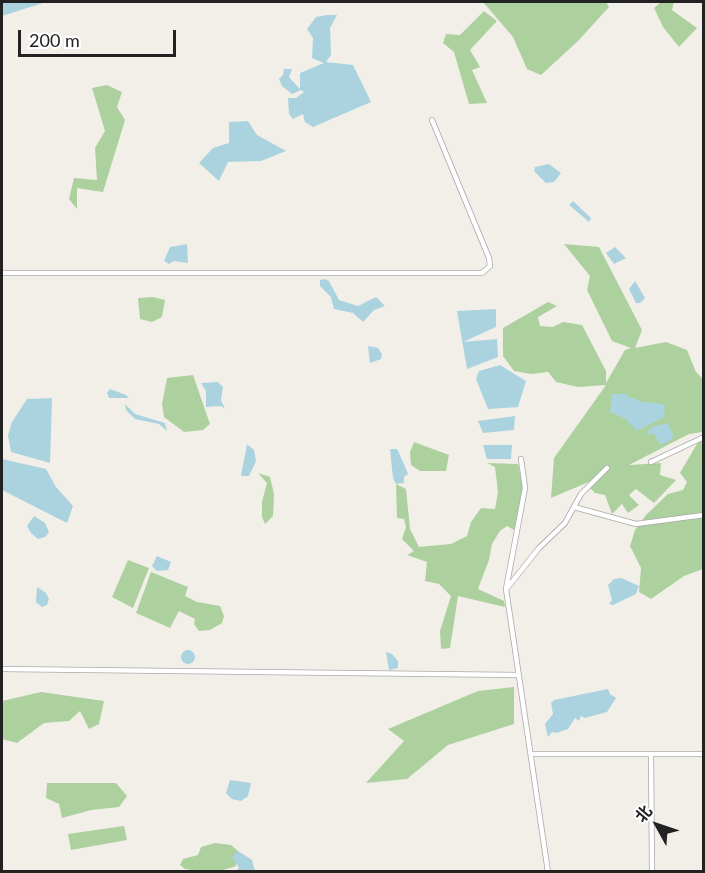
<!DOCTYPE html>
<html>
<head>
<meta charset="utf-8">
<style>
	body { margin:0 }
	#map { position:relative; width:705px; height:873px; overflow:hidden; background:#f2efe9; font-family:Lato,"Noto Sans SC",sans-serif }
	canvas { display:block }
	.frame { position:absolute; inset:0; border:3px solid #222; pointer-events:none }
	.north { position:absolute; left:627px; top:795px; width:60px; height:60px; -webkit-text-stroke:4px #fff; paint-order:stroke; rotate:310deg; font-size:16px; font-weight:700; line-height:24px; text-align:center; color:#222 }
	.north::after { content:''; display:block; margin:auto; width:21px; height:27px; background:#222; clip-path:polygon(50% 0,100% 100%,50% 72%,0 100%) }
	.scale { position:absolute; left:18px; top:30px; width:158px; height:27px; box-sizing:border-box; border:3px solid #222; border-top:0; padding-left:8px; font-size:18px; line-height:21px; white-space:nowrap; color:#222; -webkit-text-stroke:4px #fff; paint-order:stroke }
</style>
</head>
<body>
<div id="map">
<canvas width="705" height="873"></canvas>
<div class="frame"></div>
<div class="north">北</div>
<div class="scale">200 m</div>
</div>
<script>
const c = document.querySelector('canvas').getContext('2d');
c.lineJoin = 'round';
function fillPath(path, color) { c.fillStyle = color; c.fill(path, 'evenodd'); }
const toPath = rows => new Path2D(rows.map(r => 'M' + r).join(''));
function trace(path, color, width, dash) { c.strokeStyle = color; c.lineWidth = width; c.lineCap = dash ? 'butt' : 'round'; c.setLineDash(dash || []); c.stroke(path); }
fillPath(toPath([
	[483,2,606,2,609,7,578,41,541,75,527,69,513,37],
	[661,2,674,2,672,10,697,28,679,47,663,27,654,8],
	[484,11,497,21,470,50,480,67,472,70,487,103,469,104,454,52,443,43,446,34,460,35],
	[107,85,122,92,117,107,125,120,103,192,77,188,77,209,69,199,74,178,97,180,95,148,105,131,92,88],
	[564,244,599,247,642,330,635,348,666,342,687,350,696,372,703,379,703,432,689,434,629,465,661,463,660,475,676,480,654,503,636,489,629,495,639,505,628,513,622,504,612,514,605,495,595,493,590,488,598,478,551,498,554,458,606,385,578,387,556,382,548,372,531,374,514,371,503,356,503,328,548,302,557,306,538,317,540,326,553,327,563,322,582,325,606,371,606,383,625,350,631,348,612,341,587,290,590,276],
	[153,297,165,300,162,317,152,322,140,319,138,298],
	[193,375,210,424,203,430,184,432,164,417,162,404,167,378],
	[414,442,449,455,446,471,420,471,411,465,410,452],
	[698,442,703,442,703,569,684,576,651,599,639,592,641,568,630,546,635,530,646,515,668,494,683,490,687,482,680,473],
	[487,463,518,464,524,492,514,530,507,526,500,531,492,544,489,560,478,589,504,601,505,607,458,596,450,648,441,649,440,631,451,596,439,584,425,581,427,562,407,555,414,551,402,539,406,527,404,519,397,518,396,484,406,489,410,529,419,547,451,544,467,536,471,522,481,508,495,509,498,492,495,467],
	[258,473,270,477,274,494,273,516,265,524,262,517,262,502,267,483],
	[128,560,149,568,133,608,112,597],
	[151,572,188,587,185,596,197,602,220,606,224,616,222,623,210,630,199,631,194,624,195,619,179,611,170,628,136,613],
	[514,687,514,724,448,745,407,779,366,783,404,741,388,729,478,691],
	[41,692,104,701,99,724,89,729,80,711,69,721,44,723,17,743,2,739,2,701],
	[47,783,116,783,127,796,119,807,91,810,62,818,59,804,46,798],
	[124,826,127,840,71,850,68,834],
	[215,843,231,845,238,851,236,866,220,871,197,871,185,869,180,865,183,859,198,855,201,847]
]), '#add19e');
fillPath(toPath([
	[2,2,46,2,2,16],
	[327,15,337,15,330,28,331,55,326,62,353,65,371,102,313,127,305,122,303,114,293,119,289,114,288,98,296,98,304,92,301,90,292,94,282,86,279,79,283,75,284,69,292,69,289,77,300,89,300,73,324,63,312,58,313,38,307,29,316,17],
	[248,121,257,135,286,151,261,161,228,162,219,181,199,163,213,148,229,143,229,122],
	[549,164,561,173,554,182,546,183,534,171,535,167],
	[573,201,591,218,589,222,569,205],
	[187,244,188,263,174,261,169,264,164,261,170,247],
	[615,247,626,258,614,264,606,253],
	[325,279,329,281,339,300,358,306,376,297,385,306,374,310,363,322,353,313,334,309,331,297,320,286,320,280],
	[635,281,645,298,640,303,636,303,629,289],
	[496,309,496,327,463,342,497,339,498,357,467,369,457,311],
	[368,346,378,348,382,354,381,359,370,363],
	[500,365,526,381,518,407,488,409,476,379,479,371],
	[218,382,223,387,221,400,225,409,221,406,206,407,206,391,201,383],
	[110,389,126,395,129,398,109,398,107,393],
	[612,394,626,394,629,398,636,398,637,401,661,404,665,406,664,417,637,431,626,419,610,412],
	[52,398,50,463,11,452,8,435,12,422,27,399],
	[125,404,135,414,165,423,167,431,159,424,135,419,126,410],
	[515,416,514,430,483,433,478,421],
	[668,423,673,435,672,439,666,443,660,444,653,433,648,435,648,431,652,427],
	[247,444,254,450,256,461,249,476,241,476],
	[483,445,512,445,511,459,487,459],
	[390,449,397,449,404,464,408,474,404,477,404,483,396,484,393,478],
	[2,459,46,469,56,487,73,506,67,523,2,490],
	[34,516,45,523,49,532,45,537,38,539,31,533,27,526],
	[157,556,171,562,168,570,157,571,152,566],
	[621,578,639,586,636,594,613,605,609,604,612,600,608,585,614,579],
	[37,587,46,593,49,599,47,605,42,607,36,602],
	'181 657a7 7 0 1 1 14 0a7 7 0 1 1-14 0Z',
	[386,652,392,654,398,661,398,668,389,670],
	[608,689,610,694,616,698,607,712,585,718,581,716,579,721,575,718,568,729,556,733,552,732,548,737,545,724,553,714,551,703,554,700],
	[230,780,251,783,248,796,241,801,232,799,226,793],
	[238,851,252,860,255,871,236,871,239,868,232,857]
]), '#aad3df');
const street = toPath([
	[2,273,482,273,490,266,489,258,432,120],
	[521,459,525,488,506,589,548,872],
	[651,462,704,437],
	[574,507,636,524,704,515],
	[508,587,539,548,565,523,581,494,607,468],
	[2,669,518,675],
	[531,754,704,754],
	[651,754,652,872]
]);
trace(street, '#a9a9a9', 6);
trace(street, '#fff', 4.5);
</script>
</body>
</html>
